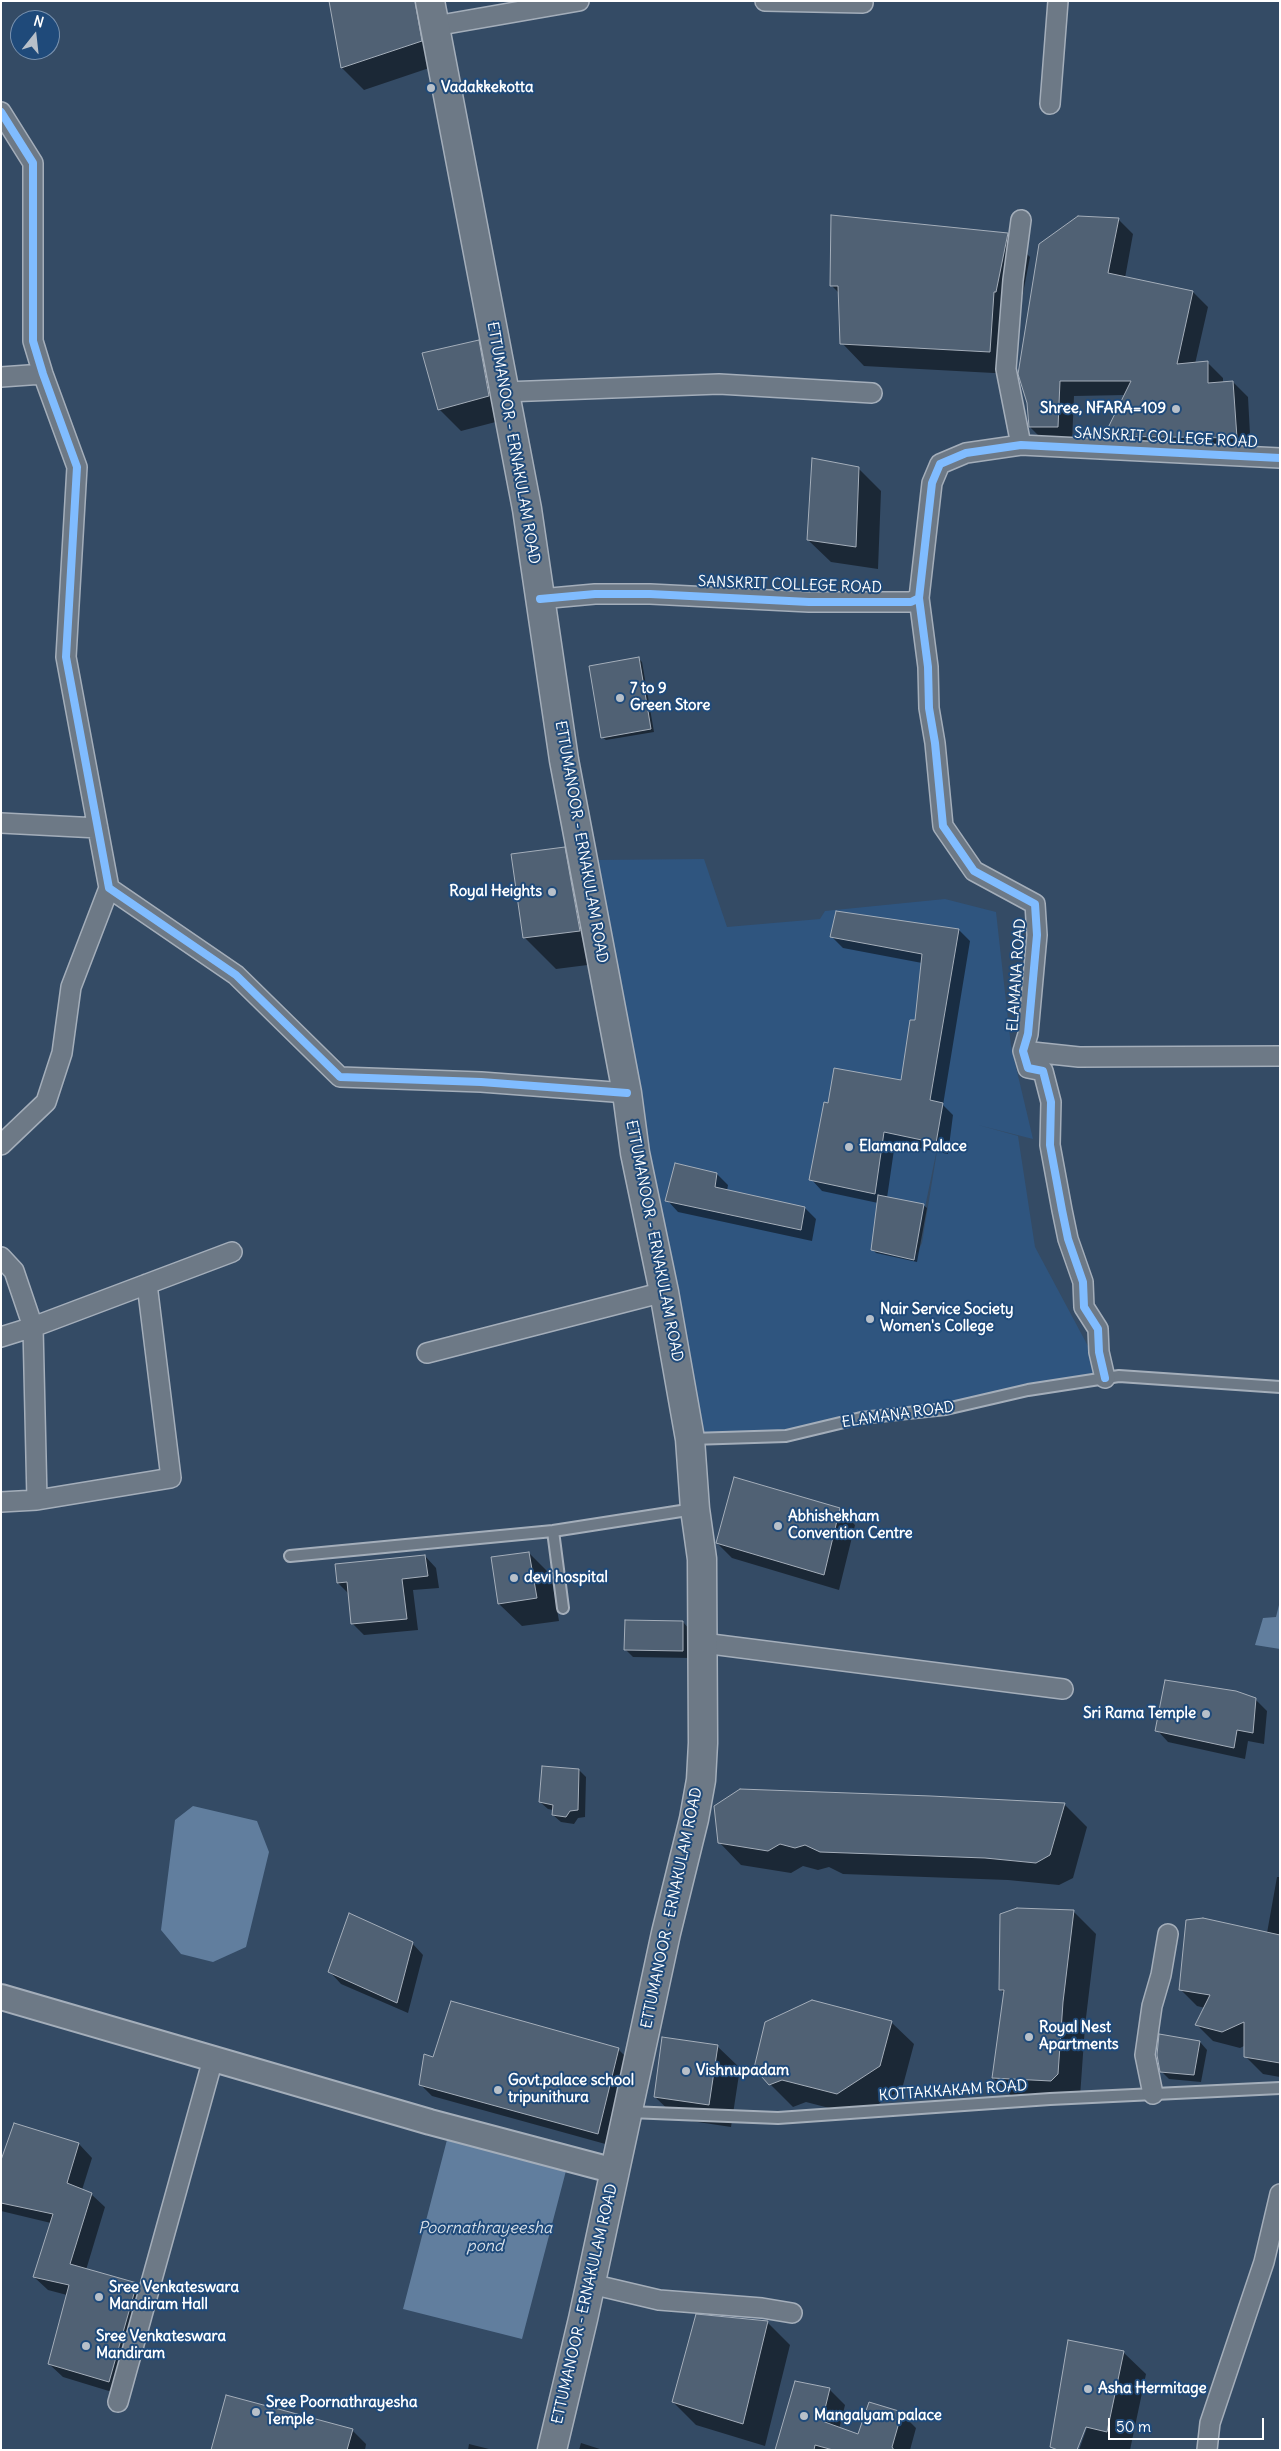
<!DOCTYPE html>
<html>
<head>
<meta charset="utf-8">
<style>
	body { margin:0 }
	#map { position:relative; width:1281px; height:2451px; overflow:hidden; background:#344b65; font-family:Delius,sans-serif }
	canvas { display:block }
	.frame { position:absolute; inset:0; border:2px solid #fff; pointer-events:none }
	.north { position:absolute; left:10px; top:10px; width:50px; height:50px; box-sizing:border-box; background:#1f4a7a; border:1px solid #7992af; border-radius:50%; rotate:16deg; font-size:14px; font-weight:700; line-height:20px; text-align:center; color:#fff }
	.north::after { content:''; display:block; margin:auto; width:18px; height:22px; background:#b8c0c9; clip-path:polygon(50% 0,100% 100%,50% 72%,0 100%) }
	.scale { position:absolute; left:1108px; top:2418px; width:156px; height:22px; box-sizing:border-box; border:2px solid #fff; border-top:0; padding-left:6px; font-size:15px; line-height:18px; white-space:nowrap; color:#fff; -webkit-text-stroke:4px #1f4a7a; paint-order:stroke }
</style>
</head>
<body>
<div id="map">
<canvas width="1281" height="2451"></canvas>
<div class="frame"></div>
<div class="north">N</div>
<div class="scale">50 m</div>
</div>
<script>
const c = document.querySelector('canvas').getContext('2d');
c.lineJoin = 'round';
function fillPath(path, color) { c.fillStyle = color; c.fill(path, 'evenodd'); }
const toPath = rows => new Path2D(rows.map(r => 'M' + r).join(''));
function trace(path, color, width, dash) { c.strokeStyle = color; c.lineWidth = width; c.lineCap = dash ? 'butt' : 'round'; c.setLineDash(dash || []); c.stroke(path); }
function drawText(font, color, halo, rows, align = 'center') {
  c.font = font + ' Delius,sans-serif'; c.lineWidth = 4; c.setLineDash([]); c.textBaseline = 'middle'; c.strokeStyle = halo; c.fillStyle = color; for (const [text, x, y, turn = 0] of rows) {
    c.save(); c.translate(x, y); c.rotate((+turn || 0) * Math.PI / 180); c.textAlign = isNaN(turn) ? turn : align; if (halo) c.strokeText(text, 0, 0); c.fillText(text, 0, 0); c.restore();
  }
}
fillPath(toPath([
	[704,859,727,927,820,919,825,911,945,899,996,912,1011,1046,1033,1139,978,1125,1018,1136,1035,1247,1105,1378,946,1409,861,1418,786,1436,690,1439,596,860],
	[939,1139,922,1243,915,1257,915,1256]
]), '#2f557f');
fillPath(toPath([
	[1280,1601,1280,1649,1255,1645,1263,1618,1276,1617],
	[193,1806,257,1821,269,1852,246,1947,213,1962,181,1954,161,1930,175,1820],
	[448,2136,567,2167,522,2339,403,2309]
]), '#617e9e');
fillPath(toPath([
	[331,1,434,1,444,63,364,90,342,68],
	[1118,219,1133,234,1125,278,1193,292,1208,307,1195,364,1208,363,1223,378,1223,383,1233,382,1248,397,1251,453,1120,451,1106,436,1126,395,1074,396,1072,442,1045,442,1030,427],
	[1007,234,1030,257,1019,314,1012,374,864,366,842,343,839,293,831,285],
	[478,342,501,364,511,418,461,431,439,409],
	[858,468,881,491,878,569,831,562,808,540],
	[639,659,642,662,654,732,606,740,602,737],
	[564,849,596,880,611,962,556,969,524,937],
	[959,930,970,941,943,1105,953,1115,948,1154,895,1143,887,1198,923,1205,927,1208,917,1262,876,1253,872,1249,878,1203,822,1191,811,1179,829,1104,902,1081,916,1022,922,963,843,948,831,936],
	[717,1174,728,1185,727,1191,805,1208,816,1219,812,1241,678,1212,667,1200],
	[735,1478,840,1510,855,1525,839,1590,732,1558,717,1543],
	[529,1553,551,1575,559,1621,522,1626,499,1604],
	[425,1556,436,1568,439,1588,413,1590,418,1630,364,1635,353,1624,349,1594,338,1583],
	[683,1622,690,1630,690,1658,633,1657,625,1649],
	[1255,1699,1267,1711,1264,1744,1248,1741,1245,1759,1168,1742,1157,1730],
	[579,1770,586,1777,585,1817,578,1818,574,1824,561,1822,553,1815,553,1810,548,1809,540,1802],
	[1064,1804,1087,1827,1073,1878,1059,1885,1008,1880,843,1874,829,1867,818,1870,803,1866,791,1873,741,1865,719,1842],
	[1277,1877,1280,1877,1280,2077,1263,2074,1246,2057,1246,2045,1240,2048,1213,2041,1196,2024,1205,2008,1197,2006,1180,1989,1267,1933],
	[1073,1911,1096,1934,1085,2026,1080,2097,1074,2103,1016,2100,993,2078,1005,1994,1001,1990],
	[412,1943,423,1955,408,2013,341,1984,330,1972],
	[891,2022,914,2044,902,2089,860,2116,806,2102,793,2107,770,2084],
	[1200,2042,1207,2050,1201,2082,1169,2079,1161,2071],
	[717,2046,740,2068,731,2127,678,2119,655,2097],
	[618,2049,630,2061,609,2145,432,2096,420,2084,434,2058],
	[79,2144,92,2158,82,2190,91,2194,105,2207,86,2270,136,2284,150,2298,122,2395,63,2377,49,2364,67,2295,48,2290,34,2277,51,2223,1,2211,1,2164],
	[768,2323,790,2345,765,2446,696,2425,673,2402],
	[1123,2352,1146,2374,1130,2450,1079,2450,1089,2422,1087,2421,1076,2450,1055,2450,1051,2446],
	[829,2389,845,2405,839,2429,859,2436,901,2413,916,2428,910,2450,776,2450],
	[352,2430,366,2444,365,2450,213,2450],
	[581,2443,603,2450,579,2450],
	[469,2444,493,2450,468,2450]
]), '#0007');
const building = toPath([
	[329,1,415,1,422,41,341,68,329,1],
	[831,215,1008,233,996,292,994,292,990,352,840,344,838,286,830,286,831,215],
	[1078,216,1119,218,1108,273,1193,291,1177,364,1208,361,1208,383,1233,381,1237,438,1104,436,1131,381,1060,381,1058,427,1029,427,1027,403,1018,374,1039,244,1078,216],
	[479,340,489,396,438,410,422,353,479,340],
	[812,458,859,467,856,547,807,540,812,458],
	[639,657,651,729,601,738,589,666,639,657],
	[565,847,580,931,523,938,511,854,565,847],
	[836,911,959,929,930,1100,943,1103,936,1143,884,1132,875,1194,809,1180,824,1102,828,1103,834,1068,901,1080,910,1020,915,1020,922,954,830,937,836,911],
	[675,1163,717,1173,715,1187,805,1207,801,1230,665,1201,675,1163],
	[878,1195,924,1204,914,1260,871,1250,878,1195],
	[734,1477,840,1508,824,1575,716,1543,734,1477],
	[529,1552,537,1598,498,1604,491,1557,529,1552],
	[425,1555,428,1576,402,1579,407,1619,351,1624,347,1582,337,1583,335,1564,425,1555],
	[625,1620,683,1621,683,1651,624,1650,625,1620],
	[1165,1680,1236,1691,1256,1698,1253,1733,1237,1730,1234,1748,1155,1731,1165,1680],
	[542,1766,579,1769,578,1810,570,1811,566,1817,552,1815,553,1805,539,1802,542,1766],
	[740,1789,931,1796,1065,1803,1050,1855,1036,1863,985,1858,820,1852,805,1845,795,1848,780,1844,768,1851,718,1843,714,1806,740,1789],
	[1017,1908,1074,1910,1063,2002,1058,2074,1051,2081,992,2078,1004,1990,999,1990,1000,1914,1017,1908],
	[349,1913,413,1942,397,2003,328,1972,349,1913],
	[1203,1918,1280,1935,1280,2063,1244,2057,1244,2022,1222,2032,1195,2025,1210,1995,1179,1990,1186,1920,1203,1918],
	[812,2000,892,2021,880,2066,837,2094,782,2080,769,2085,754,2068,765,2022,812,2000],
	[451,2001,619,2048,598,2134,419,2085,424,2054,433,2057,451,2001],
	[1159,2034,1200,2041,1194,2075,1160,2072,1157,2055,1159,2034],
	[662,2037,718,2045,709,2105,654,2097,662,2037],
	[14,2123,79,2143,67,2183,92,2193,70,2264,137,2283,109,2382,48,2364,69,2285,33,2277,53,2214,1,2203,1,2160,14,2123],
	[696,2314,768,2321,743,2424,672,2402,696,2314],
	[1068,2340,1124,2351,1107,2432,1086,2427,1077,2450,1058,2450,1050,2447,1068,2340],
	[795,2381,830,2388,822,2421,858,2434,869,2402,902,2412,892,2447,894,2450,833,2450,815,2445,814,2450,775,2450,795,2381],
	[226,2395,353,2429,347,2450,211,2450,226,2395]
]);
fillPath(building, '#506174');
trace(building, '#a4aeba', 1);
const service = toPath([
	[691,1439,786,1436,861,1418,946,1409,1028,1390,1119,1376,1280,1387],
	[553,1531,563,1608],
	[290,1556,553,1531,694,1509],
	[629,2112,778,2118,1050,2099,1280,2088]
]);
const minor = toPath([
	[765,1,863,3],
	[435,26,579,1],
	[1050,104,1058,1],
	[1,112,33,163,33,341,43,374,77,467,66,657,109,888,236,975,340,1077,481,1082,627,1093],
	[1021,220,1013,280,1006,369,1021,445],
	[1,377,43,374],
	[504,392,719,384,872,393],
	[919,598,928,667,929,708,935,743,943,826,974,871,1035,904,1037,935,1028,1034,1023,1051,1028,1068,1043,1071,1051,1102,1050,1145,1062,1210,1068,1239,1083,1282,1084,1307,1098,1329,1099,1352,1105,1378],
	[540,599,595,594,650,594,809,602,911,602,919,598,932,483,940,464,966,453,1021,445,1280,458],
	[1,823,98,828],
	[1023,1051,1079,1057,1280,1056],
	[1,1145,46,1102,62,1053,71,987,109,888],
	[1,1257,14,1271,33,1327,232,1252],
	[1,1337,33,1327,37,1500,1,1502],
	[427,1353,664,1292],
	[37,1500,171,1478,147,1284],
	[703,1643,1063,1689],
	[1153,2094,1145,2055,1152,2006,1161,1975,1168,1934],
	[591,2284,659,2300,762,2308,792,2313],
	[118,2402,213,2059],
	[1207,2450,1210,2423,1264,2262,1280,2194]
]);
const tertiary = toPath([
	[1,1997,430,2122,615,2171]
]);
const primary = toPath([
	[430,1,527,509,564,760,627,1093,635,1153,664,1292,690,1439,695,1509,702,1559,703,1743,701,1780,694,1819,666,1933,583,2319,552,2450]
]);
trace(service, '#a4aeba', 14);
trace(minor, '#a4aeba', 22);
trace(tertiary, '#a4aeba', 28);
trace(primary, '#a4aeba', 31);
trace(service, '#6d7986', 10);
trace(minor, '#6d7986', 19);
trace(tertiary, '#6d7986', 24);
trace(primary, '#6d7986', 28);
trace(toPath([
	[1,112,33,163,33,341,43,374,77,467,66,657,109,888,236,975,340,1077,481,1082,627,1093],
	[919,598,928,667,929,708,935,743,943,826,974,871,1035,904,1037,935,1028,1034,1023,1051,1028,1068,1043,1071,1051,1102,1050,1145,1062,1210,1068,1239,1083,1282,1084,1307,1098,1329,1099,1352,1105,1378],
	[540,599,595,594,650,594,809,602,911,602,919,598,932,483,940,464,966,453,1021,445,1280,458]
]), '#80bcff', 8);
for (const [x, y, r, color] of [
	[431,88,5,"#b8c0c9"],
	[1176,409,5,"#b8c0c9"],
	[620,698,5,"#b8c0c9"],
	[552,892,5,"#b8c0c9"],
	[849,1147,5,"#b8c0c9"],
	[870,1319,5,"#b8c0c9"],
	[778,1526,5,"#b8c0c9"],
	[514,1578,5,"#b8c0c9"],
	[1206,1714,5,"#b8c0c9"],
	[1029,2037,5,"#b8c0c9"],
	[686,2071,5,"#b8c0c9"],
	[498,2090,5,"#b8c0c9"],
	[99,2297,5,"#b8c0c9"],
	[86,2346,5,"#b8c0c9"],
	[1088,2389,5,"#b8c0c9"],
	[256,2412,5,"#b8c0c9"],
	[804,2416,5,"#b8c0c9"]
]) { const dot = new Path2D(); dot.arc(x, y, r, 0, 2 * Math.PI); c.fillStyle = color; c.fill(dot); trace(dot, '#1f4a7a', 2); }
drawText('bold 15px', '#fff', '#1f4a7a', [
	["Vadakkekotta",441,88],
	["Shree, NFARA=109",1166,409,"right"],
	["7 to 9",630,689],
	["Green Store",630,706],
	["Royal Heights",542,892,"right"],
	["Elamana Palace",859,1147],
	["Nair Service Society",880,1310],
	["Women's College",880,1327],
	["Abhishekham",788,1517],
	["Convention Centre",788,1534],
	["devi hospital",524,1578],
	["Sri Rama Temple",1196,1714,"right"],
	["Royal Nest",1039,2028],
	["Apartments",1039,2045],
	["Vishnupadam",696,2071],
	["Govt.palace school",508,2081],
	["tripunithura",508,2098],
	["Sree Venkateswara",109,2288],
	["Mandiram Hall",109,2305],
	["Sree Venkateswara",96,2337],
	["Mandiram",96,2354],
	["Asha Hermitage",1098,2389],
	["Sree Poornathrayesha",266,2403],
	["Temple",266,2420],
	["Mangalyam palace",814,2416]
], 'left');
drawText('15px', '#fff', '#1f4a7a', [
	["SANSKRIT COLLEGE ROAD",1166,438,3],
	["ETTUMANOOR - ERNAKULAM ROAD",513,443,80],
	["SANSKRIT COLLEGE ROAD",790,585,2],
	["ETTUMANOOR - ERNAKULAM ROAD",581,842,80],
	["ELAMANA ROAD",1017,975,-86],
	["ETTUMANOOR - ERNAKULAM ROAD",654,1241,79],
	["ELAMANA ROAD",898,1415,-8],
	["ETTUMANOOR - ERNAKULAM ROAD",672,1908,-78],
	["KOTTAKKAKAM ROAD",953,2091,-4],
	["ETTUMANOOR - ERNAKULAM ROAD",585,2304,-77]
]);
drawText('italic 16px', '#d8e0e8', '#1f4a7a', [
	["Poornathrayeesha",485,2228],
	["pond",485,2246]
]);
</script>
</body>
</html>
